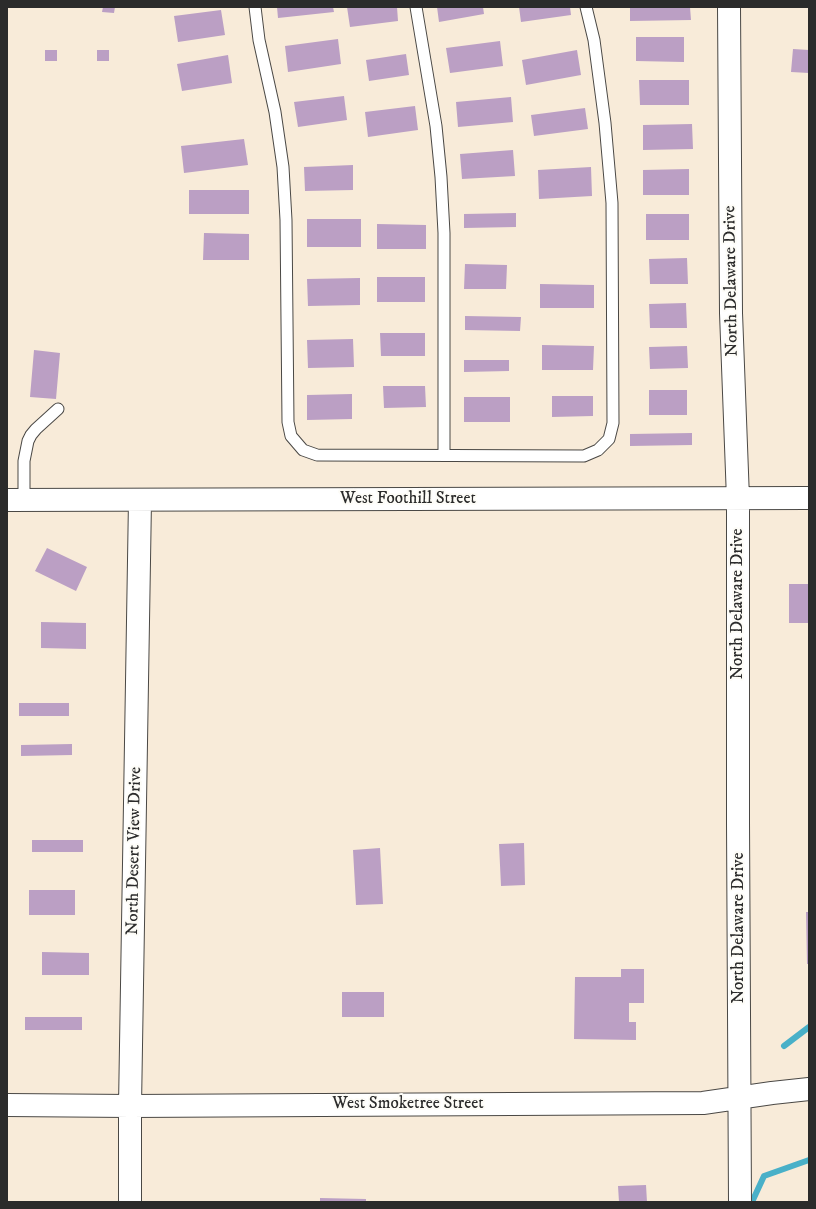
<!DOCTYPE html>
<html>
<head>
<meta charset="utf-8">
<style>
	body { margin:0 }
	#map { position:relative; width:816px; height:1209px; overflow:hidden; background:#f8ebd9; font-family:"IM FELL DW Pica",serif }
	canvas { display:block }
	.frame { position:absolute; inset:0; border:8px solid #2b2b2b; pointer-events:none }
</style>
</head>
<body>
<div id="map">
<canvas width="816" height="1209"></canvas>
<div class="frame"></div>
</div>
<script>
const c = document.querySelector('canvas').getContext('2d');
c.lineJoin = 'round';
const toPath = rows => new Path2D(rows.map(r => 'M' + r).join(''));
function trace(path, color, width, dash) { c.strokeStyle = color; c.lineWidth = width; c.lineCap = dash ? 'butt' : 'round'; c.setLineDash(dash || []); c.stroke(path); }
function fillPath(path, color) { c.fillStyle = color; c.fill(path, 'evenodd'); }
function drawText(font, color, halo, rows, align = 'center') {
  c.font = font + ' "IM FELL DW Pica",serif'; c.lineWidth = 4; c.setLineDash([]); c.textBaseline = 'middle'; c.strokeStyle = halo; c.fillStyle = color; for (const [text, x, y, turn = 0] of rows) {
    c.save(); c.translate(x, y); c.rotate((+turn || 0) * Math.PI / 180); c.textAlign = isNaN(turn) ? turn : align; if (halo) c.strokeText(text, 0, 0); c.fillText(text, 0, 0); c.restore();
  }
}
trace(toPath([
	[784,1046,809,1027],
	[752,1202,764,1176,809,1160]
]), '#49b0c8', 6);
fillPath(toPath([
	[103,7,115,7,114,13,102,12],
	[277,7,333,7,334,12,278,18],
	[347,7,397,7,398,21,350,27],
	[437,7,483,7,484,14,439,22],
	[519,7,570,7,571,15,521,22],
	[630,7,690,7,691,20,630,21],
	[221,10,225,35,178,42,174,16],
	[636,37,684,37,684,62,636,61],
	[338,39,341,64,288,72,285,46],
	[500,41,503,66,450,73,446,48],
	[793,49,809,50,809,73,791,72],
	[45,50,57,50,57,61,45,61],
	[97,50,109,50,109,61,97,61],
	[577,50,581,75,526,85,522,60],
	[406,54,409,75,369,81,366,60],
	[228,55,232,83,182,91,177,64],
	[639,80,689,80,689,105,640,105],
	[344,96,347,120,298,127,294,102],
	[511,97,513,122,458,127,456,102],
	[415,106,418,130,368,137,365,112],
	[585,108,588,129,534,136,531,115],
	[692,124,693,149,643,150,643,125],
	[244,139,248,165,184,173,181,146],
	[513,150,515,176,462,179,460,154],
	[353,165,353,190,305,191,304,167],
	[591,167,592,196,539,199,538,170],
	[689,169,689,195,643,195,643,170],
	[189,190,249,190,249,214,189,214],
	[516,213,516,227,464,228,464,214],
	[646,214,689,214,689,240,646,240],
	[307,219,361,219,361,247,307,247],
	[377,224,426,225,426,249,377,249],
	[204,233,249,234,249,260,203,260],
	[687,258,688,284,650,284,649,259],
	[465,264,507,265,506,289,464,289],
	[377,277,425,277,425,302,377,302],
	[360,278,360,305,308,306,307,279],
	[540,284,594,285,594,308,540,308],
	[686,303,687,328,650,328,649,304],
	[465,316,521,317,520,331,465,330],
	[380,333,425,333,425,356,381,356],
	[353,339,354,367,308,368,307,340],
	[542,345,594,346,593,370,542,370],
	[687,346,688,368,650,369,649,347],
	[34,350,60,353,56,399,30,397],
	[464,360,509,360,509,371,464,372],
	[383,386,425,386,426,407,384,408],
	[649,390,687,390,687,415,649,415],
	[352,394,352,419,307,420,307,395],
	[552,396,593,396,593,416,552,417],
	[464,397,510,397,510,422,464,422],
	[692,433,692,445,630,446,630,434],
	[47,548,87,567,76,591,35,571],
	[789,584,809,584,809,623,789,623],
	[41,622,86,623,86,649,41,648],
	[19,703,69,703,69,716,19,716],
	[72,744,72,755,21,756,21,745],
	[32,840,83,840,83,852,32,852],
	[524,843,525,885,501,886,499,844],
	[380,848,383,904,356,905,353,850],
	[29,890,75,890,75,915,29,915],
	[806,912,809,912,809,964,807,964],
	[42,952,89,953,89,975,42,975],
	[621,969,644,969,644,1003,629,1003,629,1022,636,1022,636,1040,574,1039,575,977,621,977],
	[342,992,384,992,384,1017,342,1017],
	[25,1017,82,1017,82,1030,25,1030],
	[646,1185,647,1202,619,1202,618,1186],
	[320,1198,366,1199,366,1202,320,1202]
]), '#bb9fc4');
const service = toPath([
	[255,7,259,40,275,112,283,167,286,220,288,422,291,436,303,450,317,455,584,456,598,450,609,439,613,423,612,203,605,123,594,40,586,7],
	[416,7,436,126,441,177,444,233,444,455],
	[24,500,24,461,28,441,31,435,36,429,58,409]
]);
const minor = toPath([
	[729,7,731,313,738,499,738,823,740,1202],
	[7,500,809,498],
	[7,1105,130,1106,703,1103,772,1093,809,1089],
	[130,1202,130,1106,140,500]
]);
trace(service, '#4a4845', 13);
trace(minor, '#4a4845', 24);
trace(service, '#fff', 11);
trace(minor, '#fff', 22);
drawText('17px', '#2b2b2b', '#fdfcf7', [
	["North Delaware Drive",732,281,-91],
	["West Foothill Street",408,499],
	["North Delaware Drive",738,604,-90],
	["North Desert View Drive",135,851,-89],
	["North Delaware Drive",739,928,-90],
	["West Smoketree Street",408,1104]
]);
</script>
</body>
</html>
